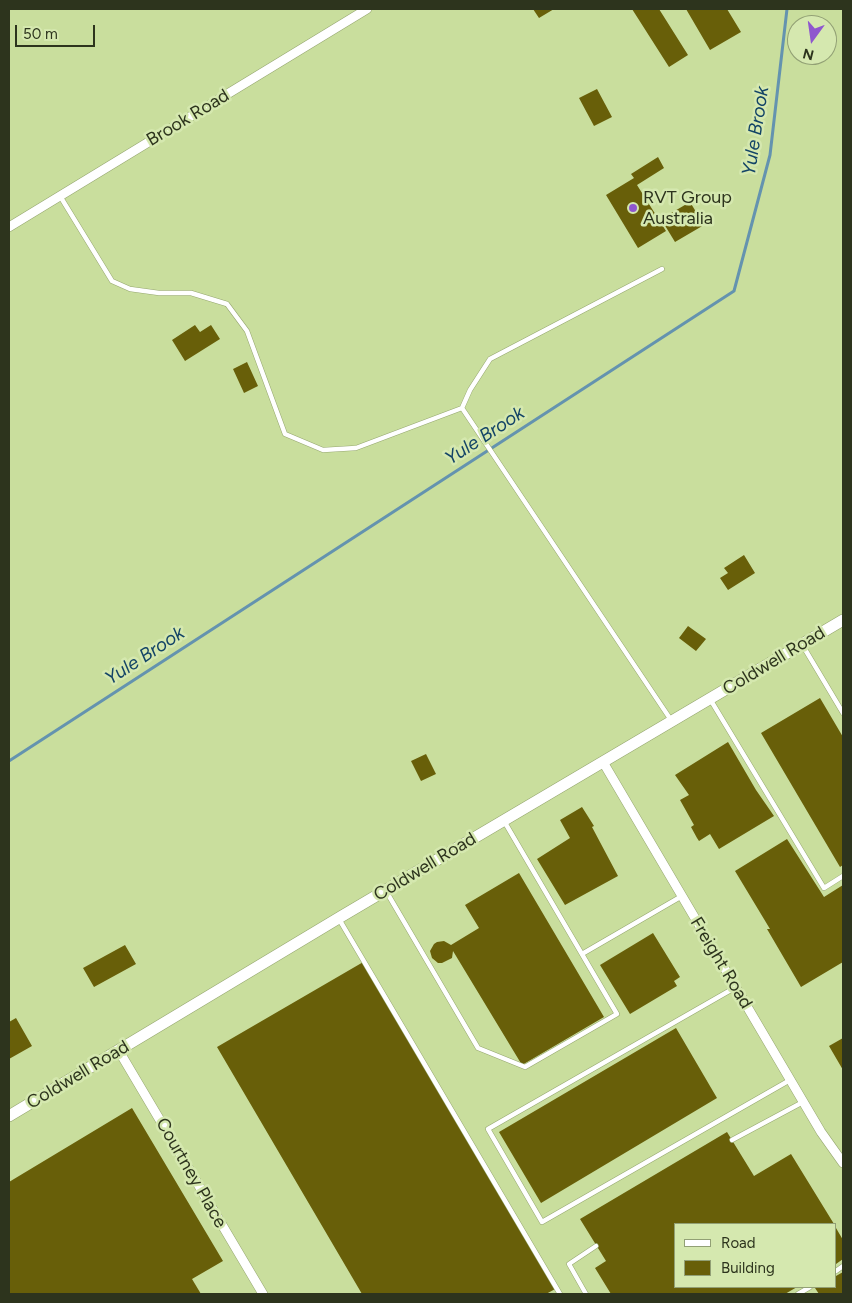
<!DOCTYPE html>
<html>
<head>
<meta charset="utf-8">
<style>
	body { margin:0 }
	#map { position:relative; width:852px; height:1303px; overflow:hidden; background:#d5e8af; font-family:Figtree,sans-serif }
	canvas { display:block }
	.frame { position:absolute; inset:0; border:10px solid #2d341d; pointer-events:none }
	.legend { position:absolute; left:674px; top:1223px; width:162px; height:65px; box-sizing:border-box; background:#d5e8af; border:1px solid #92a075; margin:0; padding:6px 9px; list-style:none; font-size:15px; color:#2d341d }
	.legend li { display:flex; align-items:center; gap:10px; height:25px }
	.legend b { width:25px; border:1px solid #92a075 }
	.north { position:absolute; left:787px; top:15px; width:50px; height:50px; box-sizing:border-box; background:#d5e8af; border:1px solid #92a075; border-radius:50%; rotate:194deg; font-size:14px; font-weight:700; line-height:20px; text-align:center; color:#2d341d }
	.north::after { content:''; display:block; margin:auto; width:18px; height:22px; background:#8f57ce; clip-path:polygon(50% 0,100% 100%,50% 72%,0 100%) }
	.scale { position:absolute; left:15px; top:25px; width:80px; height:22px; box-sizing:border-box; border:2px solid #2d341d; border-top:0; padding-left:6px; font-size:15px; line-height:18px; white-space:nowrap; color:#2d341d; -webkit-text-stroke:4px #d5e8af; paint-order:stroke }
</style>
</head>
<body>
<div id="map">
<canvas width="852" height="1303"></canvas>
<div class="frame"></div>
<ul class="legend">
<li><b style="height:6px;background:#fff"></b>Road</li>
<li><b style="height:14px;background:#685f09"></b>Building</li>
</ul>
<div class="north">N</div>
<div class="scale">50 m</div>
</div>
<script>
const c = document.querySelector('canvas').getContext('2d');
c.lineJoin = 'round';
function fillPath(path, color) { c.fillStyle = color; c.fill(path, 'evenodd'); }
const toPath = rows => new Path2D(rows.map(r => 'M' + r).join(''));
function trace(path, color, width, dash) { c.strokeStyle = color; c.lineWidth = width; c.lineCap = dash ? 'butt' : 'round'; c.setLineDash(dash || []); c.stroke(path); }
function drawText(font, color, halo, rows, align = 'center') {
  c.font = font + ' Figtree,sans-serif'; c.lineWidth = 5; c.setLineDash([]); c.textBaseline = 'middle'; c.strokeStyle = halo; c.fillStyle = color; for (const [text, x, y, turn = 0] of rows) {
    c.save(); c.translate(x, y); c.rotate((+turn || 0) * Math.PI / 180); c.textAlign = isNaN(turn) ? turn : align; if (halo) c.strokeText(text, 0, 0); c.fillText(text, 0, 0); c.restore();
  }
}
fillPath(toPath([
	[9,9,843,9,843,1294,9,1294],
	[797,25,827,25,827,55,797,55],
	[676,1224,836,1224,836,1287,676,1287]
]), '#c9de9d');
trace(toPath([
	[9,761,734,291,770,155,787,9]
]), '#6493af', 3);
fillPath(toPath([
	[533,9,554,9,539,18],
	[632,9,659,9,688,55,669,67],
	[686,9,727,9,741,32,710,50],
	[597,89,612,117,594,126,579,98],
	[658,157,664,168,637,185,666,231,638,248,606,195,634,178,631,174],
	[690,202,704,225,675,242,661,219],
	[195,325,200,332,211,325,220,339,185,361,172,340],
	[247,362,258,386,244,393,233,369],
	[744,555,755,573,728,590,720,578,728,573,724,568],
	[688,626,706,639,696,651,679,638],
	[820,698,843,737,843,865,840,867,761,733],
	[728,742,756,790,774,816,719,849,710,834,699,841,697,838,691,827,694,825,680,800,689,795,675,775],
	[426,754,436,774,421,781,411,761],
	[582,807,594,826,592,827,618,876,565,905,537,859,570,838,560,820],
	[787,839,824,897,843,885,843,962,801,987,767,929,770,929,735,871],
	[519,873,604,1017,522,1065,453,951,452,958,442,963,438,963,432,958,430,951,434,944,437,942,444,941,451,945,479,928,465,905],
	[653,933,680,977,674,981,677,986,630,1014,600,965],
	[125,945,136,964,94,987,83,968],
	[365,961,557,1288,546,1294,362,1294,217,1047],
	[16,1018,32,1046,9,1059,9,1022],
	[676,1028,717,1098,541,1203,499,1132],
	[843,1038,843,1070,829,1046],
	[132,1108,223,1261,192,1279,201,1294,9,1294,9,1182],
	[727,1132,754,1176,791,1154,834,1224,676,1224,676,1287,797,1287,785,1294,611,1294,595,1268,606,1261,580,1219],
	[836,1228,843,1240,843,1259,836,1264],
	[843,1272,843,1294,819,1294,815,1288,818,1287,836,1287,836,1276]
]), '#685f09');
const lane = toPath([
	[60,196,112,281,130,289,159,293,191,293,227,304,247,331,285,434,323,450,356,448,462,408,671,720],
	[462,408,470,390,490,359,662,269],
	[803,646,843,713],
	[710,699,824,888,843,876],
	[386,891,478,1048,525,1067,617,1014,504,821],
	[339,919,560,1294],
	[582,954,682,896],
	[736,987,488,1129,542,1222,790,1080],
	[732,1140,803,1102],
	[836,1271,843,1266],
	[586,1294,569,1264,596,1246],
	[798,1294,810,1287]
]);
const street = toPath([
	[9,227,367,9],
	[603,762,821,1132,843,1163],
	[119,1051,263,1294]
]);
const secondary = toPath([
	[9,1116,342,916,843,620]
]);
trace(lane, '#96a770', 5.5);
trace(street, '#96a770', 10);
trace(secondary, '#96a770', 12);
trace(lane, '#fff', 4.5);
trace(street, '#fff', 9);
trace(secondary, '#fff', 11);
for (const [x, y, r, color] of [
	[633,208,5,"#8f57ce"]
]) { const dot = new Path2D(); dot.arc(x, y, r, 0, 2 * Math.PI); c.fillStyle = color; c.fill(dot); trace(dot, '#d5e8af', 2); }
drawText('18px', '#2d341d', '#d5e8af', [
	["Brook Road",188,118,-31],
	["Coldwell Road",774,661,-31],
	["Coldwell Road",425,867,-31],
	["Freight Road",721,963,59],
	["Coldwell Road",78,1075,-31],
	["Courtney Place",191,1173,60]
]);
drawText('18px', '#2d341d', '#d5e8af', [
	["RVT Group",643,198],
	["Australia",643,219]
], 'left');
drawText('italic 19px', '#134466', '#d5e8af', [
	["Yule Brook",756,131,-81],
	["Yule Brook",485,436,-33],
	["Yule Brook",145,656,-33]
]);
</script>
</body>
</html>
